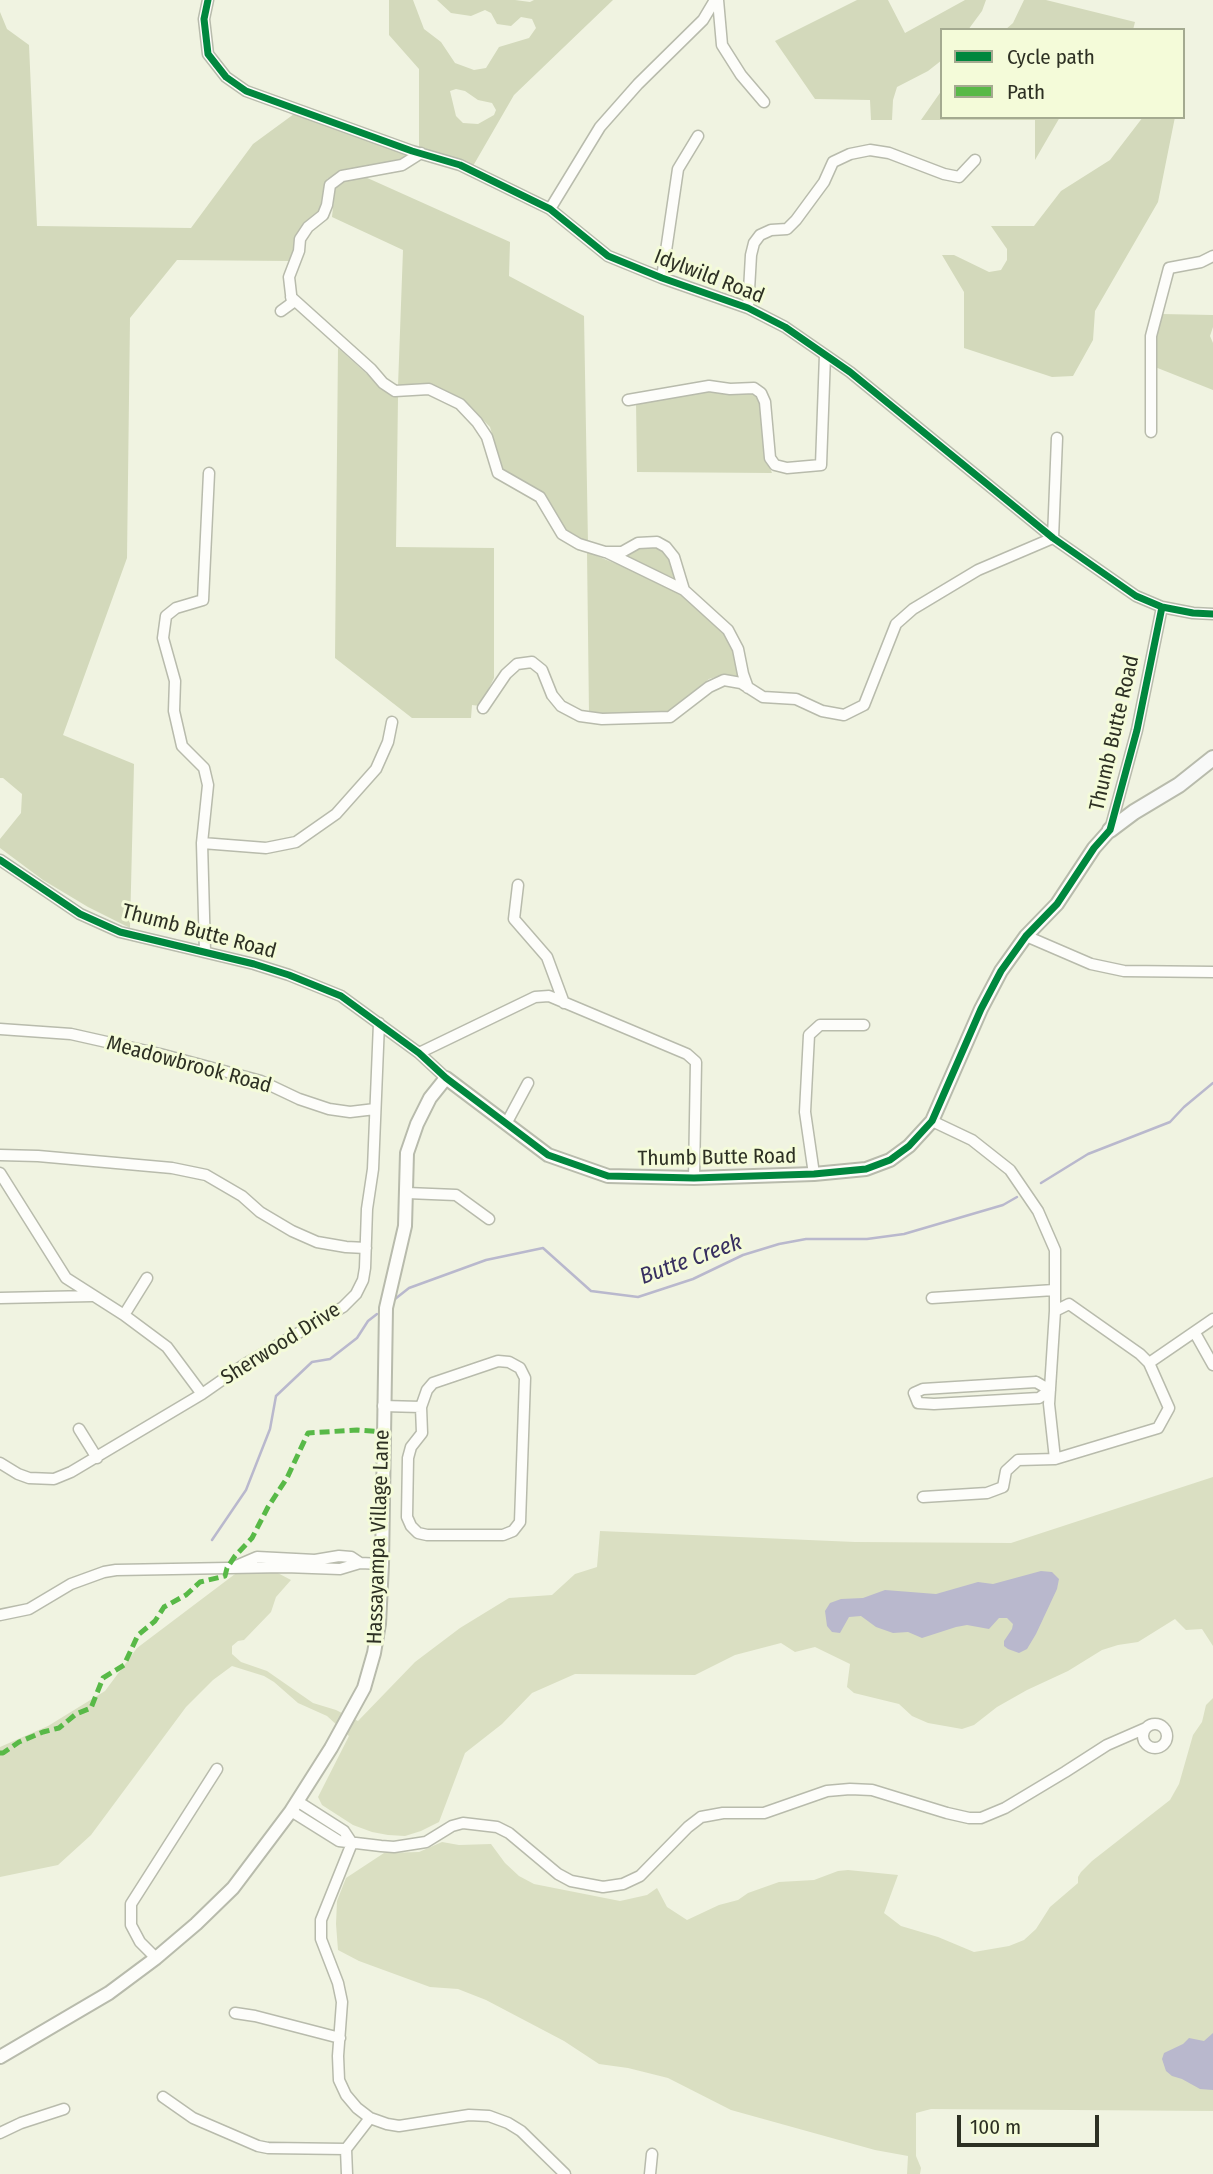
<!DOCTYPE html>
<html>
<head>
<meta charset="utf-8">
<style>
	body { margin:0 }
	#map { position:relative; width:1213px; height:2174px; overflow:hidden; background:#f0f3e1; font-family:"Fira Sans Condensed",sans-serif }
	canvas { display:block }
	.legend { position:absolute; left:940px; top:28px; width:245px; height:91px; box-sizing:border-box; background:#f4fbd9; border:2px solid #a4aa90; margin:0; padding:9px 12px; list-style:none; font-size:21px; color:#2d3023 }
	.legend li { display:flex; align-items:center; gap:14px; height:35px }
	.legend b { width:35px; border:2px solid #a4aa90 }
	.scale { position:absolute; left:957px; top:2115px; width:142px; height:32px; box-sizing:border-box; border:4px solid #2d3023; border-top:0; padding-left:9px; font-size:21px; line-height:24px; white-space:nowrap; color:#2d3023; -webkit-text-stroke:5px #f4fbd9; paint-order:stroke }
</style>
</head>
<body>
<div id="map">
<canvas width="1213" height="2174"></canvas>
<ul class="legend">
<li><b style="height:9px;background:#00873e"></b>Cycle path</li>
<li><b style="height:9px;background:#58b947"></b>Path</li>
</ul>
<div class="scale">100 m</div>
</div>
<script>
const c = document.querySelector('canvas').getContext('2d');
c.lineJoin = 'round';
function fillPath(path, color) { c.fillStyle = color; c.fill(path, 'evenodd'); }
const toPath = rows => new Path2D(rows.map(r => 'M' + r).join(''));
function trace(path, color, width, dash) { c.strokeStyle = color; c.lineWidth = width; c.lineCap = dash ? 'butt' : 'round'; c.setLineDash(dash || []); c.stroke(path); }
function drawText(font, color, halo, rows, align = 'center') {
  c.font = font + ' "Fira Sans Condensed",sans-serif'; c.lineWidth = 6; c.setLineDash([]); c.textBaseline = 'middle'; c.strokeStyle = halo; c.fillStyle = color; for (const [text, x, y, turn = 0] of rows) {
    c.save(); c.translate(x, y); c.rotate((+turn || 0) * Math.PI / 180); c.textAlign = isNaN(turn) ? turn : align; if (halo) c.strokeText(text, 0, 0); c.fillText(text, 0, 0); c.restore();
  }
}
fillPath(toPath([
	[1213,1477,1213,1646,1202,1629,1186,1630,1175,1619,1138,1642,1118,1645,1102,1650,1068,1671,1027,1690,997,1707,974,1725,962,1729,928,1723,912,1716,899,1704,854,1693,847,1687,850,1664,815,1647,795,1652,781,1643,735,1655,695,1675,575,1674,532,1693,502,1724,465,1753,439,1822,421,1831,405,1836,388,1835,372,1832,353,1825,322,1805,318,1797,349,1736,327,1716,298,1703,274,1682,264,1676,232,1666,213,1680,186,1707,91,1835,58,1865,0,1877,0,1747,48,1726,105,1691,137,1648,239,1571,272,1570,291,1580,276,1597,271,1612,244,1640,238,1641,232,1646,232,1654,241,1662,267,1671,313,1703,336,1710,358,1721,415,1662,460,1628,509,1598,552,1595,575,1574,597,1567,600,1531,855,1542,1011,1543],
	[1213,1698,1213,2111,931,2109,916,2113,916,2156,921,2168,920,2174,907,2174,908,2156,875,2150,731,2110,668,2078,628,2068,599,2064,564,2041,486,2000,458,1989,430,1987,359,1961,338,1950,336,1924,337,1901,346,1878,384,1853,419,1852,442,1842,459,1845,491,1844,505,1863,519,1876,534,1884,620,1901,647,1895,657,1888,667,1907,687,1920,719,1905,738,1900,748,1893,779,1882,814,1880,838,1871,848,1870,898,1875,884,1913,901,1926,938,1937,974,1952,1009,1946,1024,1940,1036,1929,1050,1907,1078,1883,1078,1877,1081,1872,1092,1861,1170,1800,1179,1784,1193,1735,1202,1722,1206,1705]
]), '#dadfc2');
fillPath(toPath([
	[389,0,413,0,424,29,441,42,455,63,474,70,486,68,499,47,529,38,536,28,532,19,521,17,511,26,497,24,491,13,485,10,471,16,451,13,437,0,515,0,530,2,534,0,613,0,514,95,473,166,419,149,419,69,389,35],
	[456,89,465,91,478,100,492,103,496,110,494,115,478,124,463,123,456,116,450,91],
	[857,0,888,0,905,33,965,0,986,0,982,11,968,30,942,30,942,60,928,71,897,87,893,100,892,120,871,120,870,100,815,99,775,41],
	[1024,0,1046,0,1135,22,1133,30,1005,30,1013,23],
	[0,12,7,29,29,45,37,226,191,228,253,144,294,114,410,154,403,160,342,171,327,179,320,207,317,215,302,227,296,236,294,251,290,261,177,260,130,318,127,558,63,735,134,764,130,928,88,907,43,880,0,848,0,839,21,813,22,794,3,778,0,778],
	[942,90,942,117,1060,117,1035,160,1035,120,921,120],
	[1143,117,1175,117,1158,202,1095,311,1093,340,1073,376,1052,377,964,348,964,292,942,255,954,255,989,272,1001,270,1007,260,1007,249,991,226,1034,226,1061,191,1110,160],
	[363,176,510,242,509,276,584,316,588,544,564,530,548,501,541,493,503,471,490,427,463,400,431,384,398,386,403,250,332,217,335,186,343,180],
	[1161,314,1213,315,1213,327,1210,336,1213,343,1213,390,1155,367,1156,334],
	[338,348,378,384,398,397,396,547,494,548,494,678,480,706,472,705,471,718,412,718,335,658],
	[706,389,751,391,757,394,760,402,767,461,772,473,637,472,636,402],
	[655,546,669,555,674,578,623,556,638,547],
	[587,552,676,588,723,631,733,647,739,678,719,676,709,679,669,713,589,714]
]), '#d3d9bb');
fillPath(toPath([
	[1041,1571,1052,1572,1059,1579,1057,1589,1036,1634,1027,1649,1019,1653,1008,1649,1004,1646,1004,1641,1012,1629,1013,1624,1007,1618,999,1618,989,1629,967,1625,956,1627,922,1638,908,1632,893,1633,876,1627,861,1616,849,1617,840,1633,832,1632,827,1626,825,1611,830,1603,841,1599,863,1598,885,1590,936,1594,978,1582,993,1584],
	[1213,2033,1213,2090,1200,2089,1182,2079,1172,2076,1166,2071,1162,2059,1164,2053,1183,2044,1189,2038,1204,2041]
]), '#b9b8cd');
trace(toPath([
	[1041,1183,1088,1154,1170,1122,1184,1107,1213,1083],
	[395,1299,409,1288,486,1260,543,1248,591,1291,638,1297,693,1279,743,1255,779,1244,806,1239,867,1239,904,1234,1003,1205,1017,1197],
	[212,1540,246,1490,270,1429,276,1396,312,1362,330,1359,357,1338,368,1321,377,1314]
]), '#b9b8cd', 2.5);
const minor = toPath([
	[208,0,204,19,208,54,226,77,246,91,412,151,460,165,550,209,608,256,662,278,748,308,785,327,850,372,1053,538,1136,596,1162,607,1193,613,1213,614],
	[718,0,722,45,741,75,764,102],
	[550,209,600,127,638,84,703,20,715,0],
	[662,278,678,169,698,136],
	[291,297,371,369,383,383,395,391,429,389,460,404,477,422,487,437,498,473,540,497,562,534,579,544,605,552,622,552,638,543,657,542,666,547,674,557,684,590,728,630,738,649,743,674,748,688],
	[748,308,751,255,754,243,760,235,771,230,787,229,796,220,824,182,833,162,850,154,870,150,889,153,944,174,959,177,975,160],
	[281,311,292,303,289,277,299,251,300,239,308,227,323,215,327,205,330,185,342,176,402,165,421,153],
	[628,400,709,386,730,389,754,388,761,393,765,402,770,458,775,465,787,468,821,465,825,355],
	[1151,432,1151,336,1169,268,1201,262,1213,256],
	[608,553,684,590],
	[483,708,506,674,517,664,532,662,542,670,552,695,561,706,580,716,602,719,670,717,709,687,724,680,741,683,763,697,796,699,822,711,844,715,864,705,896,624,913,609,978,570,1053,538,1057,438],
	[1110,830,1137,730,1162,607],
	[202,843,266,848,296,842,336,814,376,769,388,742,392,722],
	[0,860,80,914,120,932,254,964,289,975,341,996,419,1053,446,1078],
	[518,885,514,919,547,957,564,1003],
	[1026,936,1091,964,1124,971,1213,972],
	[205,952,202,843,208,785,204,768,182,746,174,711,175,681,163,638,166,616,176,608,203,600,209,473],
	[0,1029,71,1034,160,1054,261,1081,299,1099,329,1109,350,1112,375,1109],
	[419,1053,535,997,549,996,687,1054,696,1062,694,1178],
	[932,1121,972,1140,1010,1170,1038,1211,1055,1250,1055,1311,1069,1304,1140,1354,1149,1363,1169,1408,1158,1428,1055,1459,1049,1404,1055,1311],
	[506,1124,528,1083],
	[0,1155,38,1156,172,1168,206,1175,242,1196,260,1212,292,1231,317,1242,346,1247,366,1248],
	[0,1173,66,1278,124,1315,167,1347,202,1394],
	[814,1174,805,1112,809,1035,820,1025,864,1025],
	[407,1193,456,1195,489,1219],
	[0,1298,92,1296],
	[932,1298,1054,1290],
	[124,1315,147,1278],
	[1195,1333,1213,1365],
	[1149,1363,1213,1319],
	[1036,1382,1050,1390,1039,1398,934,1404,918,1403,914,1393,923,1389,1036,1382],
	[383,1406,421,1407,422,1433,411,1447,408,1458,407,1517,411,1526,418,1533,427,1535,503,1535,513,1531,520,1522,525,1378,520,1368,509,1362,498,1361,433,1383,427,1390,421,1407],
	[79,1429,97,1458],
	[0,1463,18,1474,29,1478,54,1479,71,1472,202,1394,245,1364,343,1307,356,1294,363,1280,365,1268,367,1209,373,1169,379,1023],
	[923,1497,987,1493,1003,1487,1006,1471,1018,1460,1055,1459],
	[236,1566,257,1557,315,1560,339,1556,351,1557,360,1563],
	[0,1615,29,1609,71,1584,104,1572,116,1570,285,1567,340,1569,360,1563,382,1564],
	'1143 1736a12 12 0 1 1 24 0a12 12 0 1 1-24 0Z',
	[297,1801,344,1831,352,1843],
	[291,1811,339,1841,381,1846,394,1847,426,1842,452,1826,463,1823,497,1827,509,1833,558,1874,571,1881,603,1887,623,1884,640,1876,688,1827,701,1817,723,1813,764,1813,827,1791,850,1789,872,1790,947,1813,969,1818,981,1818,1005,1808,1065,1772,1107,1745,1146,1728],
	[352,1843,321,1920,321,1939,338,1983,342,2002,338,2056,339,2080,346,2095,357,2108,370,2118,387,2124,399,2126,469,2115,489,2116,508,2123,521,2131,565,2174],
	[156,1958,140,1942,131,1925,131,1904,217,1769],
	[235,2013,255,2016,340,2038],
	[163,2097,193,2118,258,2146,268,2148,346,2149],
	[0,2133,21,2123,64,2109],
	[347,2174,346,2149,370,2118],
	[650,2174,652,2154]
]);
const tertiary = toPath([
	[0,2057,109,1993,156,1958,196,1924,233,1888,291,1811,331,1748,364,1688,374,1653,379,1624,382,1564,386,1308,405,1226,407,1153,417,1124,430,1098,446,1078,548,1155,608,1176,694,1178,814,1174,866,1169,890,1160,909,1146,932,1121,981,1009,1001,971,1026,936,1057,904,1094,848,1110,830]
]);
const secondary = toPath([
	[1110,830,1134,812,1179,785,1213,758]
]);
trace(minor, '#b8bbac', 13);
trace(tertiary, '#b8bbac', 16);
trace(secondary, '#b8bbac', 18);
trace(minor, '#fdfdfa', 10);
trace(tertiary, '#fdfdfa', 12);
trace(secondary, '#f8f9f8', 14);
trace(toPath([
	[0,1753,3,1753,19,1742,43,1732,59,1728,76,1714,91,1708,103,1678,124,1665,138,1635,155,1621,164,1607,186,1595,200,1582,225,1576,227,1568,235,1556,252,1538,268,1507,287,1478,308,1433,357,1430,383,1432]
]), '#58b947', 5, [10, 5]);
trace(toPath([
	[208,0,204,19,208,54,226,77,246,91,412,151,460,165,550,209,608,256,662,278,748,308,785,327,850,372,1053,538,1136,596,1162,607,1193,613,1213,614],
	[0,860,80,914,120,932,254,964,289,975,341,996,419,1053,446,1078,548,1155,608,1176,694,1178,814,1174,866,1169,890,1160,909,1146,932,1121,981,1009,1001,971,1026,936,1057,904,1094,848,1110,830,1137,730,1162,607]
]), '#00873e', 7);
drawText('21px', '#2d3023', '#f4fbd9', [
	["Idylwild Road",709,277,21],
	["Thumb Butte Road",1115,733,-77],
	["Thumb Butte Road",199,932,15],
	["Meadowbrook Road",189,1065,15],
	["Thumb Butte Road",717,1158,-1],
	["Sherwood Drive",281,1344,-32],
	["Hassayampa Village Lane",379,1537,-88]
]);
drawText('italic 23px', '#383060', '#f4fbd9', [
	["Butte Creek",691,1260,-20]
]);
</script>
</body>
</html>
